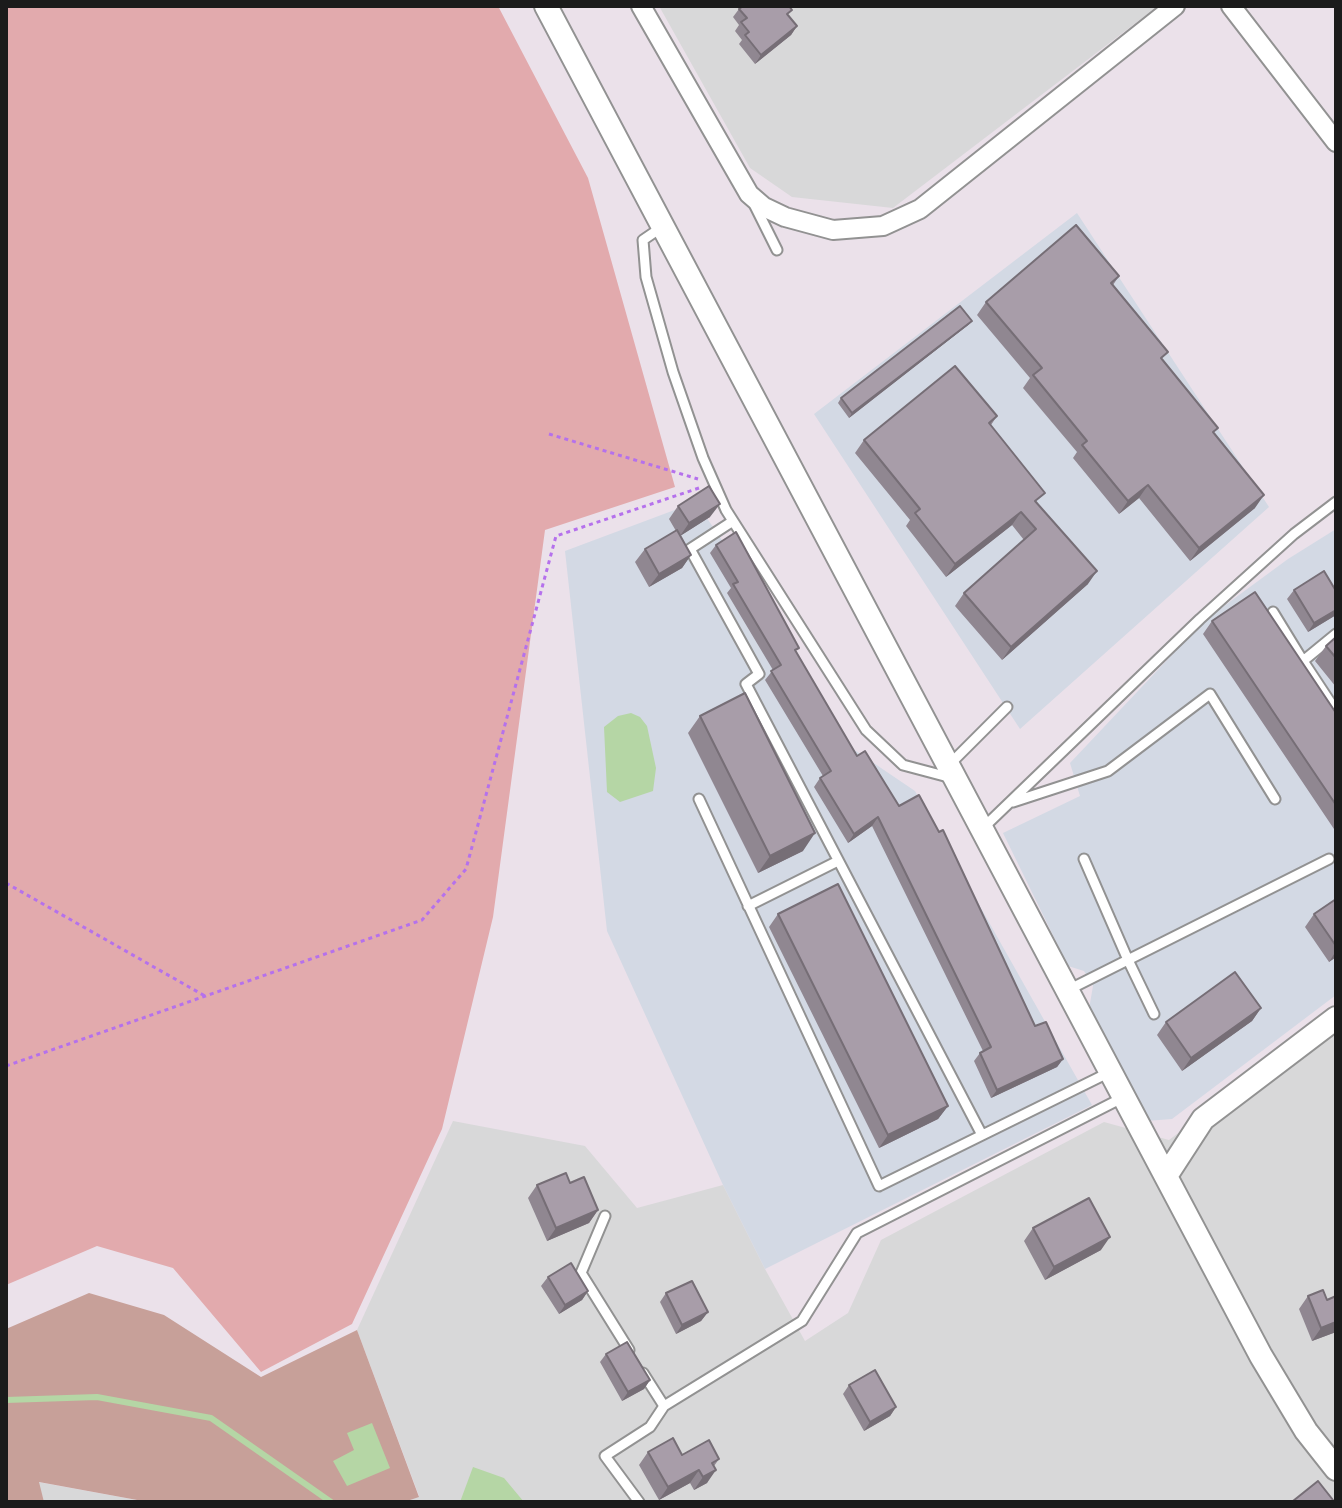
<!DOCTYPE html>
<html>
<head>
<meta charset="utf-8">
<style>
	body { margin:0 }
	#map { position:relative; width:1342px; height:1508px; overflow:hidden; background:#ebe1ea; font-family:Lato,sans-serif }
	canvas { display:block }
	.frame { position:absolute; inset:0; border:8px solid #1b1b1b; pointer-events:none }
</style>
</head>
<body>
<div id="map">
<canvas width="1342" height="1508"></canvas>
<div class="frame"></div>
</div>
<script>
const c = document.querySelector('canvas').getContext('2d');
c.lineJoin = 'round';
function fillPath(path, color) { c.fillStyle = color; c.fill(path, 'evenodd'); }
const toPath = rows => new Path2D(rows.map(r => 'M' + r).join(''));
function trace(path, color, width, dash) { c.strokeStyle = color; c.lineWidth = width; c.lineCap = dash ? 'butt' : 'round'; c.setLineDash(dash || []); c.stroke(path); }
fillPath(toPath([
	[659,6,1158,6,893,208,792,197,750,168],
	[1336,1014,1336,1502,404,1502,419,1496,357,1330,453,1121,585,1146,637,1208,723,1185,765,1269,805,1341,848,1313,881,1240,1104,1122,1169,1140],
	[38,1482,148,1502,44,1502]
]), '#d8d8d9');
fillPath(toPath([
	[1077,213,1269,507,1020,729,814,414],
	[696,502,749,580,850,747,915,791,1092,1105,765,1269,723,1185,607,931,565,551],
	[1336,529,1336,995,1172,1119,1146,1121,1089,1009,1093,986,1084,971,1068,966,1003,833,1080,796,1070,763,1205,620,1288,559]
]), '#d3d9e4');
fillPath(toPath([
	[6,6,498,6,588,178,675,487,545,530,493,917,442,1129,352,1324,261,1372,173,1268,97,1246,6,1285]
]), '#e2aaad');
fillPath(toPath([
	[89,1293,164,1315,261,1377,357,1330,419,1497,404,1502,148,1502,39,1482,44,1502,6,1502,6,1329]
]), '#c7a099');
fillPath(toPath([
	[631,713,640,717,647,726,656,768,653,791,620,802,607,792,604,727,618,716],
	[372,1423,390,1468,347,1486,333,1461,354,1450,347,1433],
	[473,1467,504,1478,524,1502,460,1502]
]), '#b5d6a5');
trace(toPath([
	[6,1400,97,1397,211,1418,331,1502]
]), '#b5d6a5', 6);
const service = toPath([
	[755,206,777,250],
	[662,227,643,240,646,277,673,372,703,458,726,510,866,730,903,765,952,778],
	[733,521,690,549,759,674,746,684,982,1135],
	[1273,612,1303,661,1336,634],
	[1303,661,1336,711],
	[948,766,1007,707],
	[699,799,879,1186,1110,1072],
	[1013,802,1108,771,1210,694,1275,799],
	[982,829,1200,619,1294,534,1336,502],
	[1084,859,1128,960,1154,1014],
	[748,906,838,861],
	[1068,990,1329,859],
	[605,1216,581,1273,629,1350],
	[643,1373,664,1406,802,1321,857,1233,1124,1097],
	[639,1502,605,1456,650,1427,664,1406]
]);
const minor = toPath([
	[641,6,749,194,764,207,785,217,833,230,883,226,920,209,1175,6],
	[1231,6,1336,142]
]);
const tertiary = toPath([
	[546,6,1261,1356,1306,1431,1336,1469],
	[1166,1176,1203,1119,1336,1018]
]);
trace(service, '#929292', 13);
trace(minor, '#929292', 22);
trace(tertiary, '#929292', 26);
trace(toPath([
	[549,434,698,479],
	[6,883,205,996],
	[6,1066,422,920,466,869,556,536,699,488]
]), '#b571ec', 3, [4, 4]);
trace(service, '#fff', 9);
trace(minor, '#fff', 18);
trace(tertiary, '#fff', 22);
fillPath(toPath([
	[739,9,788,16,797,26,791,35,755,64,739,44,742,40,735,31,739,25,733,17],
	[1119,276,1113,285,1162,360,1214,434,1255,508,1190,561,1139,498,1119,514,1073,458,1077,452,1023,388,1030,378,977,315,986,302],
	[972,321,968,325,849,418,838,403,841,398],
	[997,416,991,425,1038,504,1088,584,1002,660,955,606,964,593,1024,540,1012,525,946,577,906,526,910,520,855,453,864,440],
	[678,506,710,517,680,536,691,555,682,568,649,587,635,562,645,549,676,531,669,519],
	[716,545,796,652,857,756,1035,1026,1063,1059,1057,1067,991,1098,974,1061,980,1053,983,1051,872,826,848,843,814,787,820,778,823,776,765,680,773,670,727,593,731,588,710,553],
	[1294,590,1336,591,1336,615,1308,632,1287,599],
	[1212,621,1336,713,1336,832,1203,634],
	[1336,637,1336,687,1315,661,1326,646],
	[700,716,803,851,758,873,688,733],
	[1336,899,1336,957,1329,962,1305,927,1314,914],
	[778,914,948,1106,938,1119,879,1148,769,927],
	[1261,1008,1252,1021,1182,1071,1157,1035,1166,1022],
	[570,1183,598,1210,589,1223,547,1241,528,1198,537,1185],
	[1033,1228,1101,1250,1045,1280,1024,1241],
	[548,1277,588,1291,582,1300,559,1314,541,1286],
	[666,1293,708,1312,701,1321,676,1334,660,1302],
	[1308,1296,1327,1300,1336,1296,1336,1332,1312,1341,1299,1309],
	[606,1354,650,1380,644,1389,622,1401,600,1362],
	[849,1385,896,1407,890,1416,864,1431,843,1394],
	[648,1452,682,1455,719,1459,714,1466,707,1483,694,1490,690,1483,659,1500,639,1465]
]), '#908791');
fillPath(toPath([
	[797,26,791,35,755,64,761,55],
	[972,321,968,325,849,418,852,413],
	[1148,485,1139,498,1119,514,1128,501],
	[1264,495,1255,508,1190,561,1199,548],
	[720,504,710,517,680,536,689,523],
	[1021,512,1012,525,946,577,955,564],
	[691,555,682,568,649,587,659,574],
	[1097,571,1088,584,1002,660,1011,647],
	[1336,610,1336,615,1308,632,1314,623],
	[878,817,872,826,848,843,854,834],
	[815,833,803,851,758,873,770,856],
	[1336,951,1336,957,1329,962],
	[1261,1008,1252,1021,1182,1071,1191,1058],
	[1063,1059,1057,1067,991,1098,997,1090],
	[948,1106,938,1119,879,1148,888,1135],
	[598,1210,589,1223,547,1241,556,1228],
	[1110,1237,1101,1250,1045,1280,1054,1267],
	[588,1291,582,1300,559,1314,565,1305],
	[708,1312,701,1321,676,1334,682,1325],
	[1336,1322,1336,1332,1312,1341,1321,1328],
	[650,1380,644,1389,622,1401,628,1392],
	[896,1407,890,1416,864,1431,870,1422],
	[699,1470,690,1483,659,1500,668,1487],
	[716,1470,707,1483,694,1490,703,1477]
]), '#766e76');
const building = toPath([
	[743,6,789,6,792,10,787,14,797,26,761,55,745,35,749,32,741,22,747,18,739,9,743,6],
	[1076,225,1119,276,1111,283,1168,352,1161,358,1218,428,1213,432,1264,495,1199,548,1148,485,1128,501,1082,445,1087,441,1033,375,1042,368,986,302,1076,225],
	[960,306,972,321,852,413,841,398,960,306],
	[955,366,997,416,989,423,1045,493,1035,501,1097,571,1011,647,964,593,1036,529,1021,512,955,564,915,513,920,509,864,440,955,366],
	[709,486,720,504,689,523,678,506,709,486],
	[677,530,691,555,659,574,645,549,677,530],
	[736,532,799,648,795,650,857,756,865,751,899,806,919,795,939,832,943,830,1035,1026,1046,1022,1063,1059,997,1090,980,1053,991,1047,878,817,854,834,820,778,831,771,771,671,781,665,733,584,738,582,716,545,736,532],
	[1324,571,1336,591,1336,610,1314,623,1294,590,1324,571],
	[1255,592,1336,713,1336,805,1212,621,1255,592],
	[1336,637,1336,658,1326,646,1336,637],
	[745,693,815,833,770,856,700,716,745,693],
	[838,884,948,1106,888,1135,778,914,838,884],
	[1336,899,1336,946,1314,914,1336,899],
	[1235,972,1261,1008,1191,1058,1166,1022,1235,972],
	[566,1173,570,1183,584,1177,598,1210,556,1228,537,1185,566,1173],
	[1089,1198,1110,1237,1054,1267,1033,1228,1089,1198],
	[571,1263,588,1291,565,1305,548,1277,571,1263],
	[692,1281,708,1312,682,1325,666,1293,692,1281],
	[1323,1290,1327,1300,1336,1296,1336,1322,1321,1328,1308,1296,1323,1290],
	[627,1342,650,1380,628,1392,606,1354,627,1342],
	[875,1370,896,1407,870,1422,849,1385,875,1370],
	[673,1438,682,1455,709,1440,719,1459,712,1463,716,1470,703,1477,699,1470,668,1487,648,1452,673,1438],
	[1318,1481,1333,1500,1331,1502,1294,1502,1293,1501,1318,1481]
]);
fillPath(building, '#a89da9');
trace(building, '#766e76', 2);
</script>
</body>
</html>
